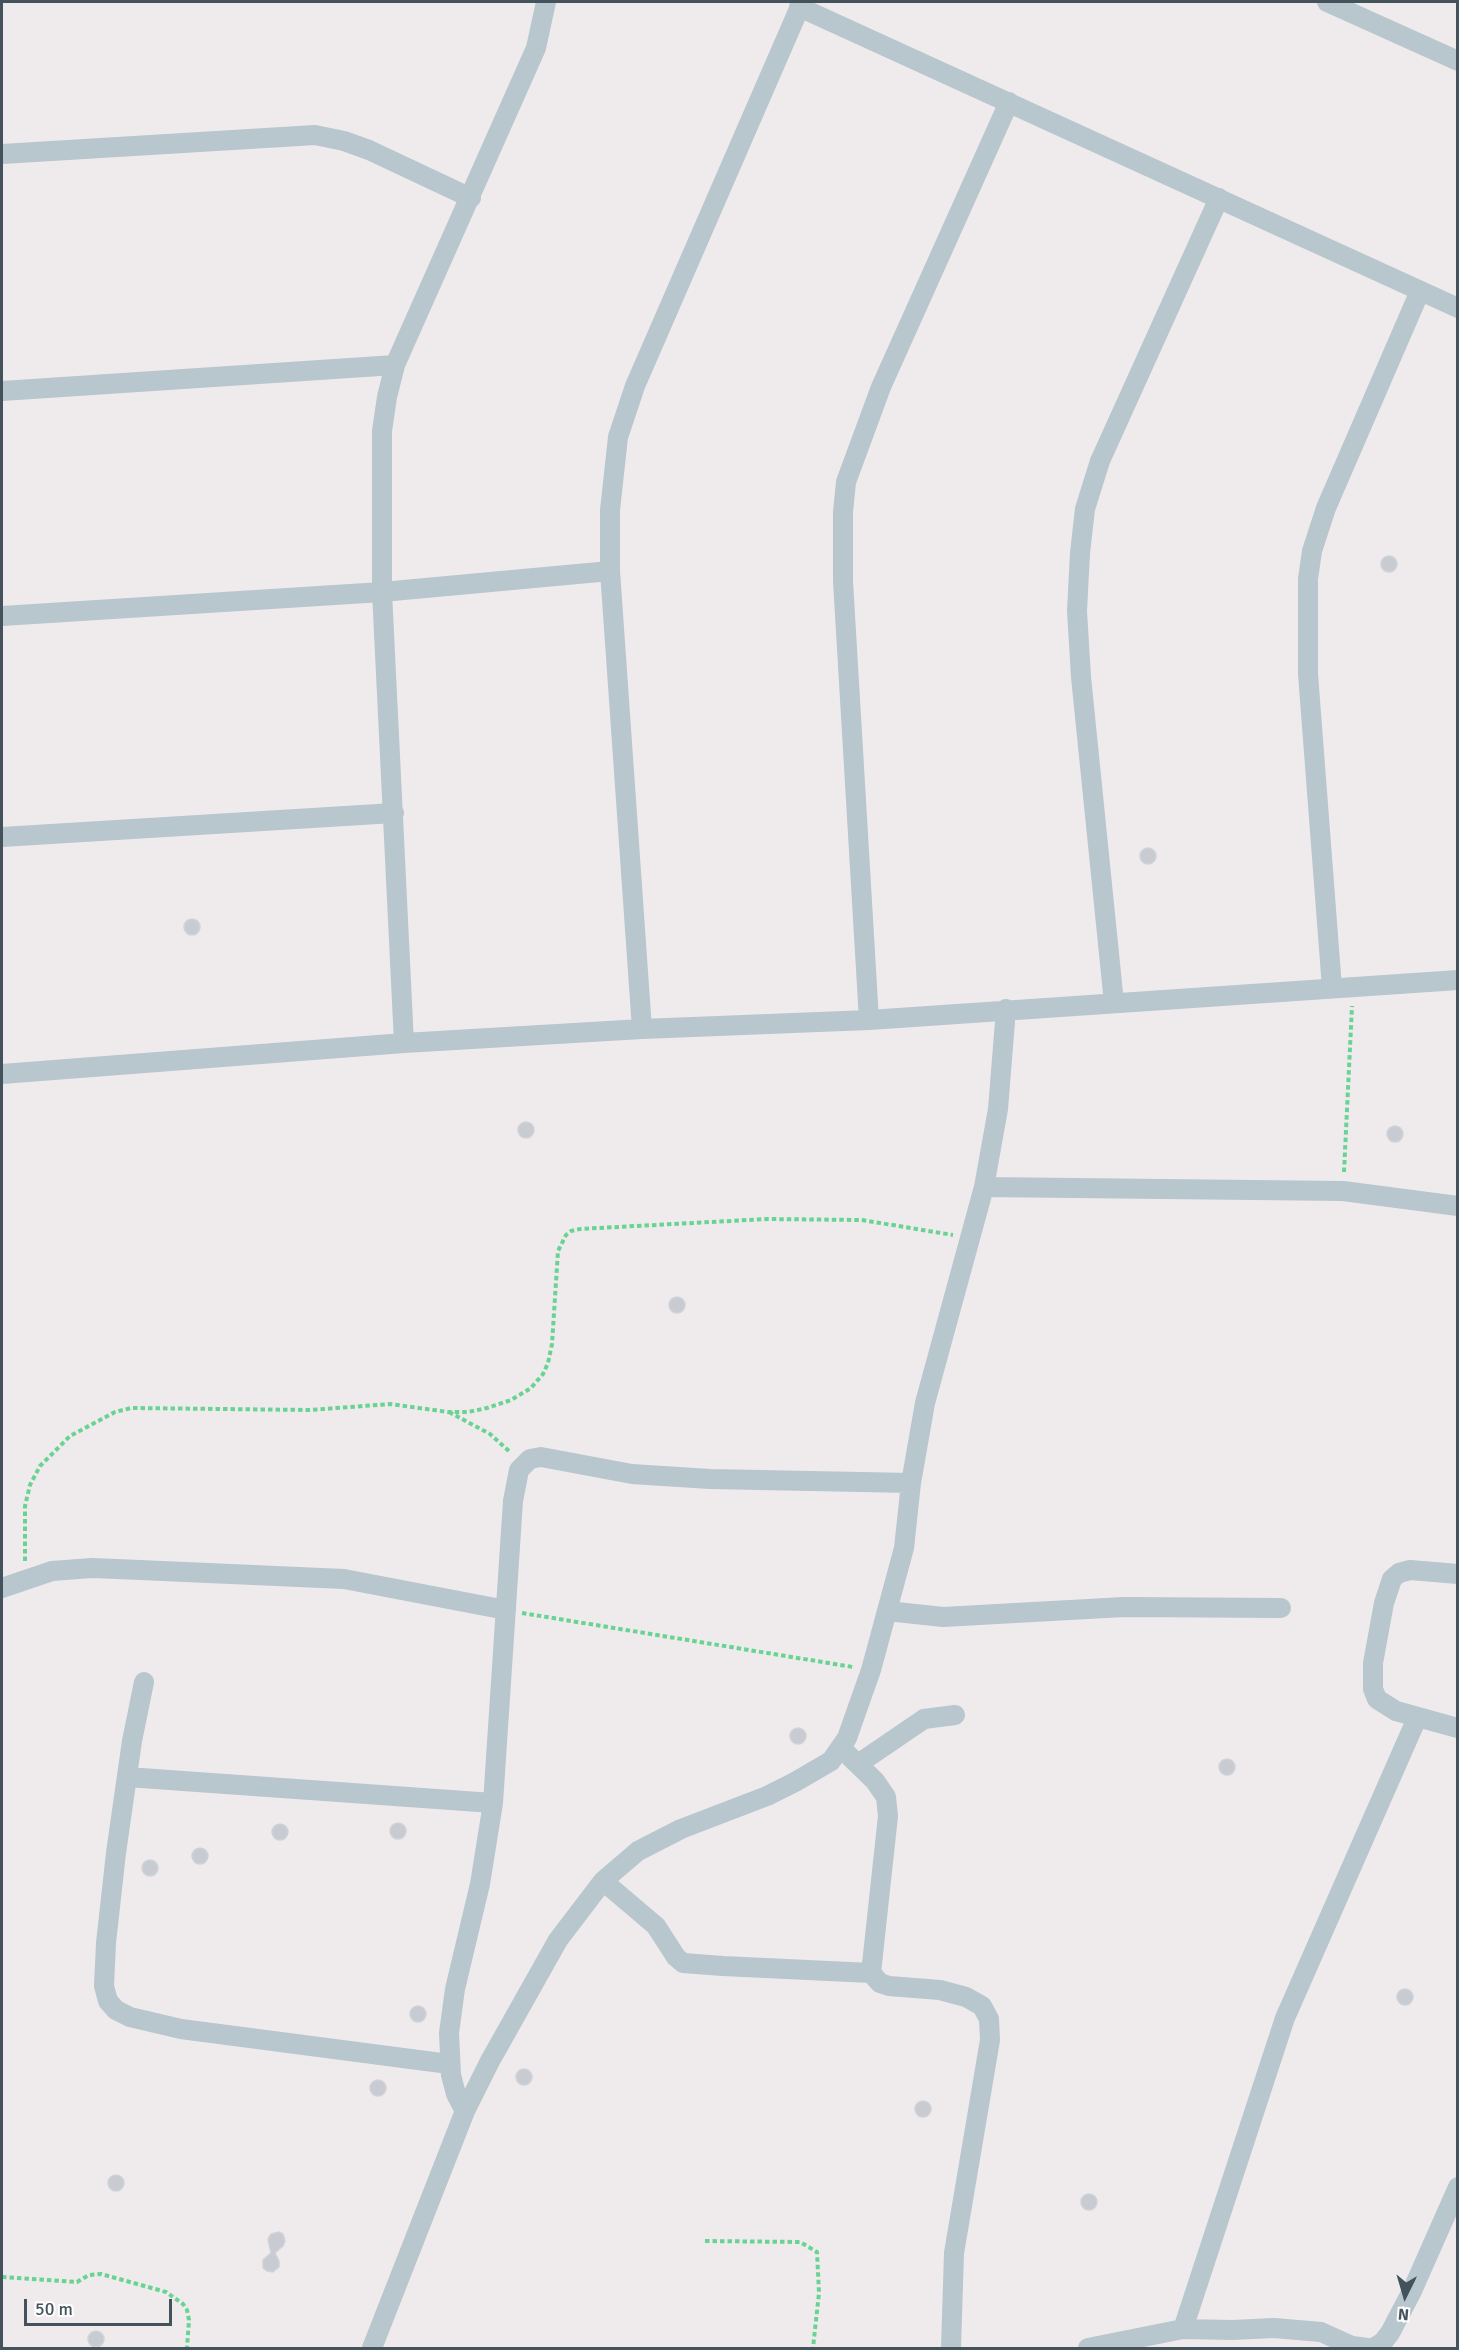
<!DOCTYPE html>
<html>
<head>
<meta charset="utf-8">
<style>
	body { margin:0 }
	#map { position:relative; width:1459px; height:2350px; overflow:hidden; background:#efebec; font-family:Signika,sans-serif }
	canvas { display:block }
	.frame { position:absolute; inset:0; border:3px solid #43525b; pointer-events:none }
	.north { position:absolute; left:1375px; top:2266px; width:60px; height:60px; -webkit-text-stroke:4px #fff; paint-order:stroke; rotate:185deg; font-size:16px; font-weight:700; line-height:24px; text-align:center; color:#43525b }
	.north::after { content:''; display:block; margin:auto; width:21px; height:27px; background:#43525b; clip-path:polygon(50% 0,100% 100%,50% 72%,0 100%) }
	.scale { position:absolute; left:24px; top:2299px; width:148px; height:27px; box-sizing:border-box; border:3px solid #43525b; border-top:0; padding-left:8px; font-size:18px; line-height:21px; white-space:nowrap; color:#43525b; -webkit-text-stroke:4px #fff; paint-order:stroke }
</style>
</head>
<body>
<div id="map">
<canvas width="1459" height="2350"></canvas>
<div class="frame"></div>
<div class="north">N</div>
<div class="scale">50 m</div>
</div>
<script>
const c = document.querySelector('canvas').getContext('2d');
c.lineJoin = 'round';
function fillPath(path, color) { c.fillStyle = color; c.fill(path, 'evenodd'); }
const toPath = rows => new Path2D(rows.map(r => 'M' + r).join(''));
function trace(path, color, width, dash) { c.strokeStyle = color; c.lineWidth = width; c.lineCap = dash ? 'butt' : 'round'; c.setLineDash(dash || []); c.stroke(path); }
const building = toPath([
	'1381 564a8 8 0 1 1 16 0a8 8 0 1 1-16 0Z',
	'1140 856a8 8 0 1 1 16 0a8 8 0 1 1-16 0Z',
	'184 927a8 8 0 1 1 16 0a8 8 0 1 1-16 0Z',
	'518 1130a8 8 0 1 1 16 0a8 8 0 1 1-16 0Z',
	'1387 1134a8 8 0 1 1 16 0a8 8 0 1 1-16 0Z',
	'669 1305a8 8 0 1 1 16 0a8 8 0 1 1-16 0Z',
	'790 1736a8 8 0 1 1 16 0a8 8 0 1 1-16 0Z',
	'1219 1767a8 8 0 1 1 16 0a8 8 0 1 1-16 0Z',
	'390 1831a8 8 0 1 1 16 0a8 8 0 1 1-16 0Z',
	'272 1832a8 8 0 1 1 16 0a8 8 0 1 1-16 0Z',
	'192 1856a8 8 0 1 1 16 0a8 8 0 1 1-16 0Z',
	'142 1868a8 8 0 1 1 16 0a8 8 0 1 1-16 0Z',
	'1397 1997a8 8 0 1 1 16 0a8 8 0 1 1-16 0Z',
	'410 2014a8 8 0 1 1 16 0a8 8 0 1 1-16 0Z',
	'516 2077a8 8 0 1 1 16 0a8 8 0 1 1-16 0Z',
	'370 2088a8 8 0 1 1 16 0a8 8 0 1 1-16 0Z',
	'915 2109a8 8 0 1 1 16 0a8 8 0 1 1-16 0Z',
	'108 2183a8 8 0 1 1 16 0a8 8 0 1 1-16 0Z',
	'1081 2202a8 8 0 1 1 16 0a8 8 0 1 1-16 0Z',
	[279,2232,283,2234,285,2241,283,2246,275,2253,279,2261,279,2267,273,2272,267,2271,263,2268,263,2260,271,2253,268,2239,271,2234,279,2232],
	'88 2339a8 8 0 1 1 16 0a8 8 0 1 1-16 0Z'
]);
fillPath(building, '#c8ccd2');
trace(building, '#cfd3d8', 1.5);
trace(toPath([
	[1344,1172,1352,1006],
	[449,1412,490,1434,510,1452],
	[25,1561,25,1506,30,1485,40,1466,70,1436,115,1412,131,1408,310,1410,390,1404,448,1412,468,1412,487,1408,511,1400,531,1388,543,1374,548,1363,552,1344,558,1251,566,1235,571,1231,580,1229,767,1219,862,1220,953,1235],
	[522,1613,853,1667],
	[705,2241,800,2242,817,2252,819,2293,813,2348],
	[2,2277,77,2282,89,2275,101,2274,166,2292,183,2304,187,2310,189,2320,187,2348]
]), '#69d394', 4, [4.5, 3]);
trace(toPath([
	[1327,2,1458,61],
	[799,7,1458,308],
	[2,154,315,135,344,141,369,150,471,198],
	[2,391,395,365],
	[2,616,382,592,610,571],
	[2,837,394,813],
	[1332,988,1308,674,1308,579,1312,551,1326,508,1420,291],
	[1114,1003,1081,677,1077,611,1080,553,1085,509,1100,461,1219,198],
	[869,1020,843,581,843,512,846,482,881,387,1009,102],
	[642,1029,610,571,610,510,618,437,635,386,802,2],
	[404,1043,382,592,382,431,387,397,395,365,536,48,546,2],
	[2,1074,404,1043,642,1029,869,1020,1458,980],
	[984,1187,1343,1191,1458,1206],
	[1458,1574,1410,1570,1399,1573,1392,1579,1384,1603,1373,1663,1373,1689,1377,1699,1396,1711,1458,1728],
	[2,1588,52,1571,92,1568,140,1570,344,1579,506,1610],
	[887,1611,943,1617,1124,1607,1281,1608],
	[144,1682,132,1741,116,1853,106,1943,104,1986,108,2001,116,2010,130,2017,181,2029,449,2064],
	[841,1748,875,1781,886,1797,888,1816,871,1973,880,1983,889,1986,940,1990,966,1997,982,2006,989,2019,990,2040,954,2253,951,2348],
	[858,1764,924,1719,955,1715],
	[127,1777,493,1803],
	[603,1881,656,1926,676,1957,683,1963,723,1966,871,1973],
	[465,2111,456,2094,451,2075,449,2033,455,1989,480,1884,493,1803,513,1501,519,1470,530,1459,541,1457,632,1474,710,1479,911,1483],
	[1183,2329,1285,2018,1417,1718],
	[372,2348,465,2111,490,2061,558,1940,603,1881,638,1851,681,1829,767,1796,795,1782,831,1761,847,1738,871,1670,904,1548,911,1483,925,1403,984,1187,998,1109,1006,1009],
	[1088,2348,1183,2329,1233,2330,1274,2328,1321,2332,1352,2346,1367,2348],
	[1373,2348,1383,2342,1390,2333,1412,2291,1458,2187]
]), '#b8c6cd', 20);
</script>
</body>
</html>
